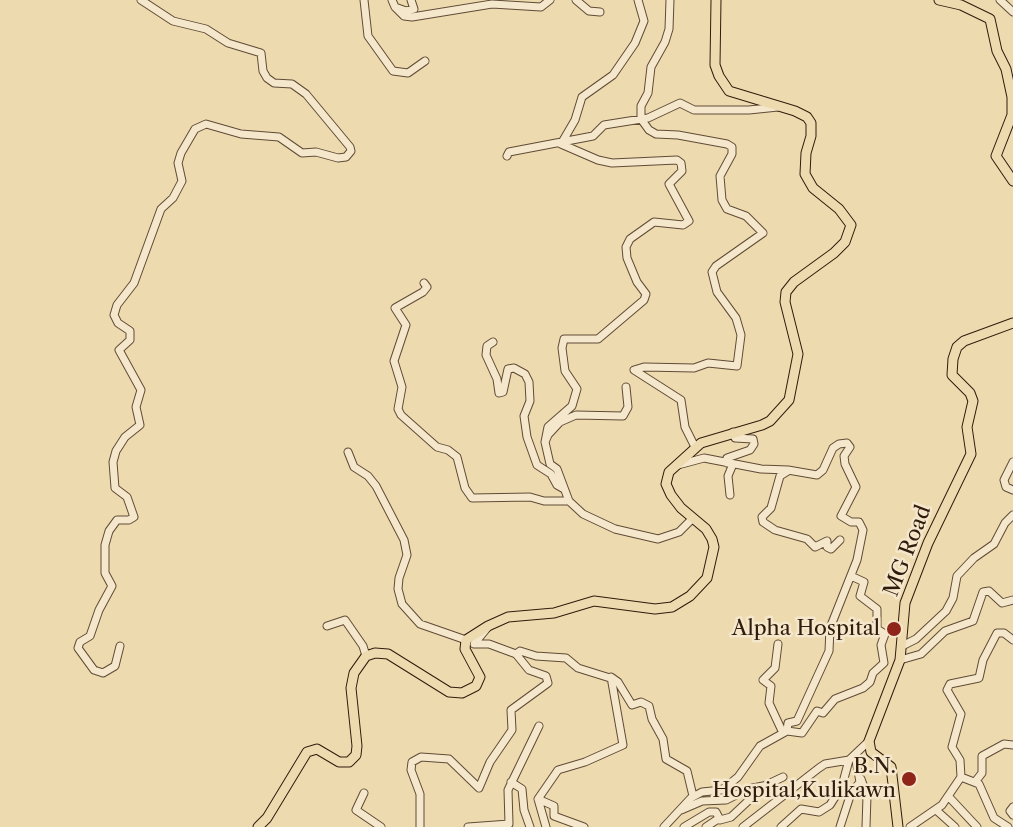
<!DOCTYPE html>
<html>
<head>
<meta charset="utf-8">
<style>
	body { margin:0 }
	canvas { display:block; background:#eedaaf }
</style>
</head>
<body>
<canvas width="1013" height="827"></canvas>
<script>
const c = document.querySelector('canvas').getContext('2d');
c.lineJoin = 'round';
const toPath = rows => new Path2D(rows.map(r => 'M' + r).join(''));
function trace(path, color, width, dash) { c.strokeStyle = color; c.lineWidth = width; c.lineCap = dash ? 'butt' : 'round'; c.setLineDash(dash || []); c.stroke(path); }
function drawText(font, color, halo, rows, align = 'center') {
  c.font = font + ' "Libre Caslon Text",serif'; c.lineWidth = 5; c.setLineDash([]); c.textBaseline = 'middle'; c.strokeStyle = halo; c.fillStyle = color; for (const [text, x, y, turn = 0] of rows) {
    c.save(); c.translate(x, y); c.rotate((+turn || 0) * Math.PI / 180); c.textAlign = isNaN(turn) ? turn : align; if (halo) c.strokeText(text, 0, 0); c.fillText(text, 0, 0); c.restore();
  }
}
const minor = toPath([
	[364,0,368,36,393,71,408,73,425,61],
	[392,0,395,7,406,11,414,9,411,0],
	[576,0,589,11,600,12],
	[670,0,669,29,665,42,651,67,648,93,641,106,641,119,649,130,656,134,678,135,727,144,732,147,732,154,720,176,722,200,727,209,746,216,763,233,716,266,712,272,717,292,736,318,741,335,737,366,708,363,694,368,644,367,634,370,681,400,685,427,695,447],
	[1000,0,1013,12],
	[395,7,404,16,412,17,492,4,541,7,550,0],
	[507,156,509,152,593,136,604,125,648,118,680,103,694,110,749,110,778,107],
	[424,283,427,287,423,292,395,308,406,325,394,361,402,387,398,409,401,415,437,447,448,450,457,457,465,488,472,498,530,497,544,501,569,501,583,514,615,529,658,539,679,532,693,518],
	[493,342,487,346,486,355,497,379,499,393,503,392,508,369,514,368,525,374,529,382,530,401,524,416,527,437,537,465,551,474,557,485,564,489],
	[545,442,548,427,572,406,577,389,565,371,562,348,564,339,598,339,644,300,646,294,637,282,627,258,626,247,630,239,654,222,683,225,689,221,669,184,682,171,681,163,677,160,612,163,598,160,561,144,575,120,582,97,613,75,635,43,644,21,638,0],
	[348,452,354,467,368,476,376,486,404,540,407,555,399,578,398,589,402,604,420,624,466,640],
	[1013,462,1004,480,1006,487,1013,490],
	[727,463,727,458,750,450,754,444,753,439,735,438,733,432],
	[788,471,780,476,771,508,762,517,763,522,775,530,807,539,815,547,827,541,827,547,831,549,840,540],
	[730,495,728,476,733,464],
	[569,501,557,469,550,464,545,442,548,435,560,422,576,415,623,416,628,407,626,387],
	[327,626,345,620,363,646,366,656],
	[778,644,775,668,763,680,771,686,769,703,783,733],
	[120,646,115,666,103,673,94,670,78,648,80,642,90,636,99,610,112,586,105,573,105,545,109,531,117,520,129,520,134,517,127,497,115,488,113,462,116,451,125,437,140,425,136,407,141,390,119,350,130,340,130,331,118,323,114,315,117,305,134,283,161,209,173,198,182,181,178,163,181,153,195,129,206,124,241,134,279,137,302,153,316,152,338,158,346,157,351,151,350,147,306,94,292,84,274,83,267,78,263,71,261,53,228,43,206,29,173,21,141,0],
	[902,646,916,639,946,611,953,598,957,576,974,558,994,544,1005,523,1013,515],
	[516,654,520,651,536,656,566,658,578,668,610,678],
	[900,660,921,654,945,631,973,621,983,592,989,591,1002,603,1013,600],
	[787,731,802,733,817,711,823,713,835,699,863,688,870,682,873,673,884,663,881,645,885,634,877,629,877,609,860,596,864,582,851,576],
	[861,779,867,796,866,827],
	[511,782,522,789,524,810,530,827],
	[975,782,982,773,982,756,1004,744,1013,745],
	[364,793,356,810,381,827],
	[949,797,977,827],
	[538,799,554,806,554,816,584,827],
	[1013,807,1010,811,1013,815],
	[681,810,702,801,726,800,748,789,763,786],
	[936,810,955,827],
	[420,827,420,794,411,770,412,762,421,757,449,759,479,788,490,762,512,730,511,710,548,683,546,676,529,670,516,654,489,644,474,644,488,627],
	[468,827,509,824,508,790,539,726],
	[546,827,538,799,558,770,585,762,623,745,611,677,618,682,632,705,641,702,649,706,652,719,663,739,666,759,687,771,693,796],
	[664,827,691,798,702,792,722,790,738,777,760,746,787,731,788,723,797,721,829,651,830,628,857,560,863,530,859,522,851,522,841,516,856,487,845,464,844,456,850,447,847,443,839,444,833,448,823,470,817,475,788,470,761,469,704,458,678,465],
	[684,827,709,812,716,812,720,820,731,817,764,786,783,777],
	[706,827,718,819],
	[743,827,819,768,825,764,849,760,869,741],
	[781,827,801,809,819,812,830,805,842,786,849,760],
	[840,827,851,793,860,782,855,755],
	[910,827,942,805,961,777],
	[1008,827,994,818,979,784,961,777,960,760,952,747,961,714,947,690,950,684,979,678,983,660,997,633,1004,633,1013,640]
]);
const major = toPath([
	[939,0,961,5,990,19,997,51,1006,69,1012,97,1012,115,996,156,1013,181],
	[258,827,267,818,307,752,317,749,339,762,349,762,356,755,357,746,351,688,354,673,366,656,375,653,388,654,449,692,462,693,476,686,480,677,465,649,466,640,488,626,508,617,554,613,594,601,655,609,672,607,690,596,707,578,714,547,712,539,706,529,681,508,671,495,666,484,669,472,701,443,762,425,770,421,789,400,798,354,785,302,786,292,794,282,834,253,845,242,851,225,839,209,813,188,805,174,806,153,811,136,811,123,807,117,795,111,729,91,719,76,715,65,716,0],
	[898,827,891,767,871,752,869,741,900,660,905,603,928,543,971,454,967,427,973,401,970,393,952,375,953,359,957,347,964,341,1013,323]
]);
trace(minor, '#604b36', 9);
trace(major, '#311b0d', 11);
trace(minor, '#f4e7cb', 7);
trace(major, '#eedaaf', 9);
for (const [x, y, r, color] of [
	[894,629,8,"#8f2418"],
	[909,779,8,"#8f2418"]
]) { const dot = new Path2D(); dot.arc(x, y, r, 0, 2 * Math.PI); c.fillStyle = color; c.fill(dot); trace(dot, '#f4e7cb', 2); }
drawText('21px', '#311b0d', '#f4e7cb', [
	["MG Road",908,551,-69]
]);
drawText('21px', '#311b0d', '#f4e7cb', [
	["Alpha Hospital",880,629],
	["B.N.",896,767],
	["Hospital,Kulikawn",896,791]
], 'right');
</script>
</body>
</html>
